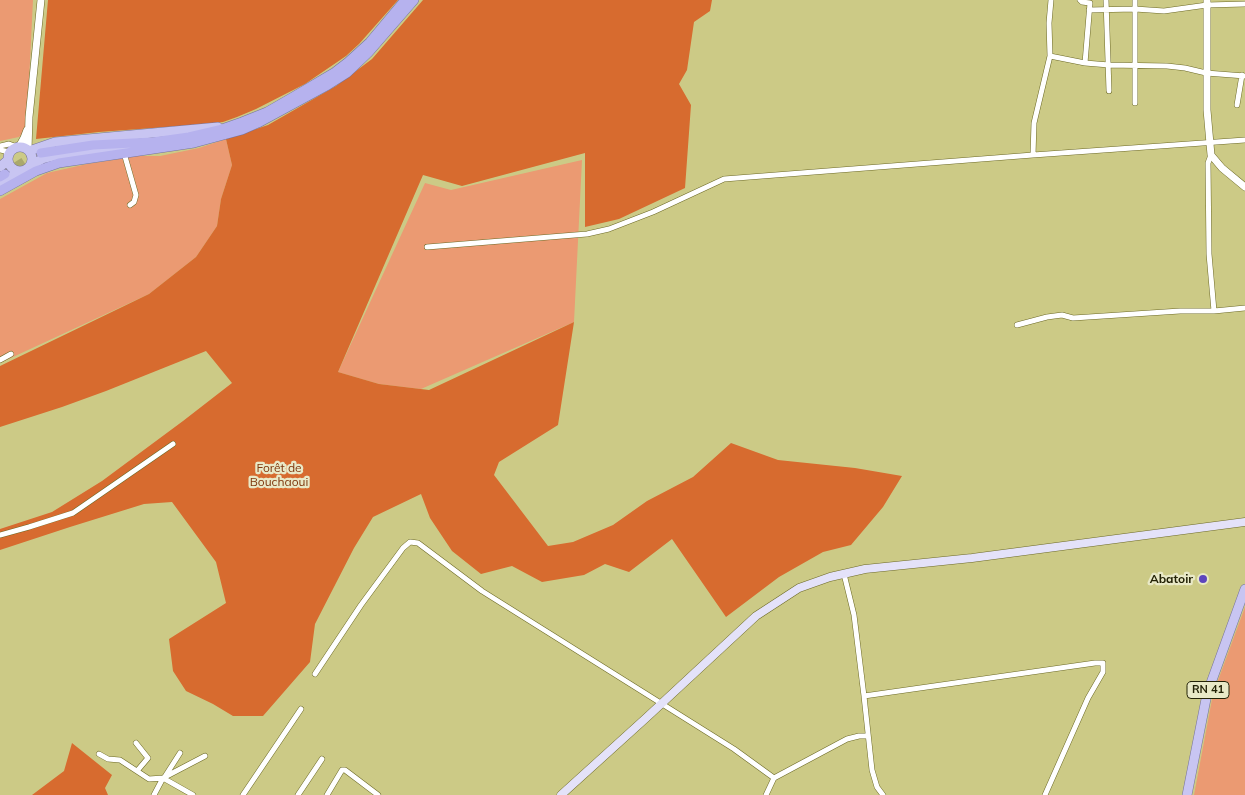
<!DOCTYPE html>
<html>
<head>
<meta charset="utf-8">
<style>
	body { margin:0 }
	canvas { display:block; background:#ccca86 }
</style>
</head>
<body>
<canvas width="1245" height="795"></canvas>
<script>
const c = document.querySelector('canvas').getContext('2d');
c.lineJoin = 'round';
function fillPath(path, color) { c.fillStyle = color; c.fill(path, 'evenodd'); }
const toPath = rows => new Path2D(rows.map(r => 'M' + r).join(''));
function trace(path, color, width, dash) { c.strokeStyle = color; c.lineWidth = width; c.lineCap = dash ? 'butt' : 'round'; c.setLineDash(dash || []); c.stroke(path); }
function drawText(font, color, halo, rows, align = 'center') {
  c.font = font + ' Mulish,sans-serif'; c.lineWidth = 4.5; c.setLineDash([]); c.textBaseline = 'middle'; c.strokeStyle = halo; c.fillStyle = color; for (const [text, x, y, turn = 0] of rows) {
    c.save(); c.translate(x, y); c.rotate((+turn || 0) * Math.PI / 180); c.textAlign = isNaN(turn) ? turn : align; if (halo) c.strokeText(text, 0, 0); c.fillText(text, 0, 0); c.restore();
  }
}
fillPath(toPath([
	[0,0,33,0,27,123,24,132,19,137,0,141],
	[226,139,232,165,221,199,217,226,196,257,149,294,0,363,0,199,47,173,87,164,119,159,132,156,160,156,199,148],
	[582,160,574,322,421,389,379,384,338,372,425,183,451,190],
	[1245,607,1245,795,1194,795,1213,694]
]), '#eb9a72');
fillPath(toPath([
	[48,0,398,0,359,44,346,56,305,84,256,109,237,117,223,122,207,124,99,132,36,139],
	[423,0,712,0,710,11,694,22,687,70,679,84,691,105,685,188,619,219,585,227,585,153,462,186,423,175,338,372,379,384,429,390,574,322,558,425,499,462,494,475,548,546,573,542,613,525,647,501,693,477,731,443,778,460,855,468,902,476,883,507,851,545,823,552,779,577,726,617,672,539,629,572,605,564,584,575,542,582,512,566,481,574,452,551,430,518,421,494,373,517,354,548,315,624,310,662,263,716,233,716,213,704,186,691,173,671,169,639,226,603,216,562,172,502,144,504,70,527,0,550,0,529,52,512,102,481,183,421,232,383,206,351,106,391,62,407,0,427,0,366,149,294,196,257,217,226,221,199,232,165,226,139,268,125,336,86,372,59],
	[72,743,112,775,105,788,108,795,32,795,64,771]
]), '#d76b2f');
trace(toPath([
	[5,174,25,161,41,153]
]), '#aaa86c', 9, [9, 4.5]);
const minor = toPath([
	[1080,0,1082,2,1090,3,1085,63],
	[1106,0,1109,91],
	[1135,0,1135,103],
	[1089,10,1135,9,1164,11,1207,5,1245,4],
	[1050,56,1085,63,1109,65,1167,66,1185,68,1206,73,1245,76],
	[1237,105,1242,75],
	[0,146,9,144,17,147],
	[0,150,5,151,8,155],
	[124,153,136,195,134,202,130,205],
	[1033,155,1034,123,1050,56,1049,23,1051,0],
	[1211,155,1208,163,1209,254,1214,311],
	[427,247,587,234,609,229,653,212,724,179,1033,155,1245,140],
	[1017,325,1047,317,1062,315,1073,318,1180,311,1214,311,1245,308],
	[0,360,11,354],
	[0,535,29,527,73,513,173,444],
	[844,574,854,615,864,696,1095,663,1103,663,1103,672,1088,698,1045,795],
	[315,674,361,605,403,548,410,542,418,543,482,591,734,749,774,778,766,795],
	[864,696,872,770,877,787,883,795],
	[136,743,148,758,137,771],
	[99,754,108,759,120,760,149,779,163,778,193,795],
	[164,778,180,753],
	[774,778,847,739,859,736,868,736],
	[154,795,163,778,205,756],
	[243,795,301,709],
	[298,795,322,759],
	[327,795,342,770,345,770,378,795]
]);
const tertiary = toPath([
	[1207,0,1207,110,1211,155,1222,168,1245,187],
	[19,147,24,138,27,130],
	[28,150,29,117,41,0]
]);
const secondary = toPath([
	[561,795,646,718,756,616,799,588,830,577,865,569,972,558,1245,522]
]);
const primary = toPath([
	'8 159a12 12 0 1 1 24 0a12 12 0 1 1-24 0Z',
	[29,151,55,142,218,127],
	[30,166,42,159,58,155,134,148],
	[0,167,8,160],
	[0,182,22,171],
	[1187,795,1207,694,1245,589]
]);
const trunk = toPath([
	[41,153,93,145,153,142,189,137,219,130,242,122,267,112,293,97,335,72,348,62,370,42,405,0],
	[0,177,5,174],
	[0,191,36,171,59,163,194,143,242,130,258,123,328,85,347,73,368,53,414,0]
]);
trace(minor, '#6c6925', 6);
trace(tertiary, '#6c6925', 8);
trace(secondary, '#6c6925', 9);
trace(primary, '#77739a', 10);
trace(trunk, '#77739a', 10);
trace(minor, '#fff', 5);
trace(tertiary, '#fff', 7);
trace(secondary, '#e4e2f9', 8);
trace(primary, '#c8c5f2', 9);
trace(trunk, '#b6b2ee', 9);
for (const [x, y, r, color] of [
	[1203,579,5,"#5d45bd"]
]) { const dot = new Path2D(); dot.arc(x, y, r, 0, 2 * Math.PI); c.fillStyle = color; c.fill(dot); trace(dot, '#e9e9c7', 2); }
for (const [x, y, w] of [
	[1208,690,42]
]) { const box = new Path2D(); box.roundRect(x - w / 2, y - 8.5, w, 17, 4); c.fillStyle = '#e9e9c7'; c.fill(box); trace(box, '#232206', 1); }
drawText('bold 11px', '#232206', null, [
	["RN 41",1208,690]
]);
drawText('12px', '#7f380e', '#e9e9c7', [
	["Forêt de",279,468],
	["Bouchaoui",279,482]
]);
drawText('bold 12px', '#232206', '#e9e9c7', [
	["Abatoir",1193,579]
], 'right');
</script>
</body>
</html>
